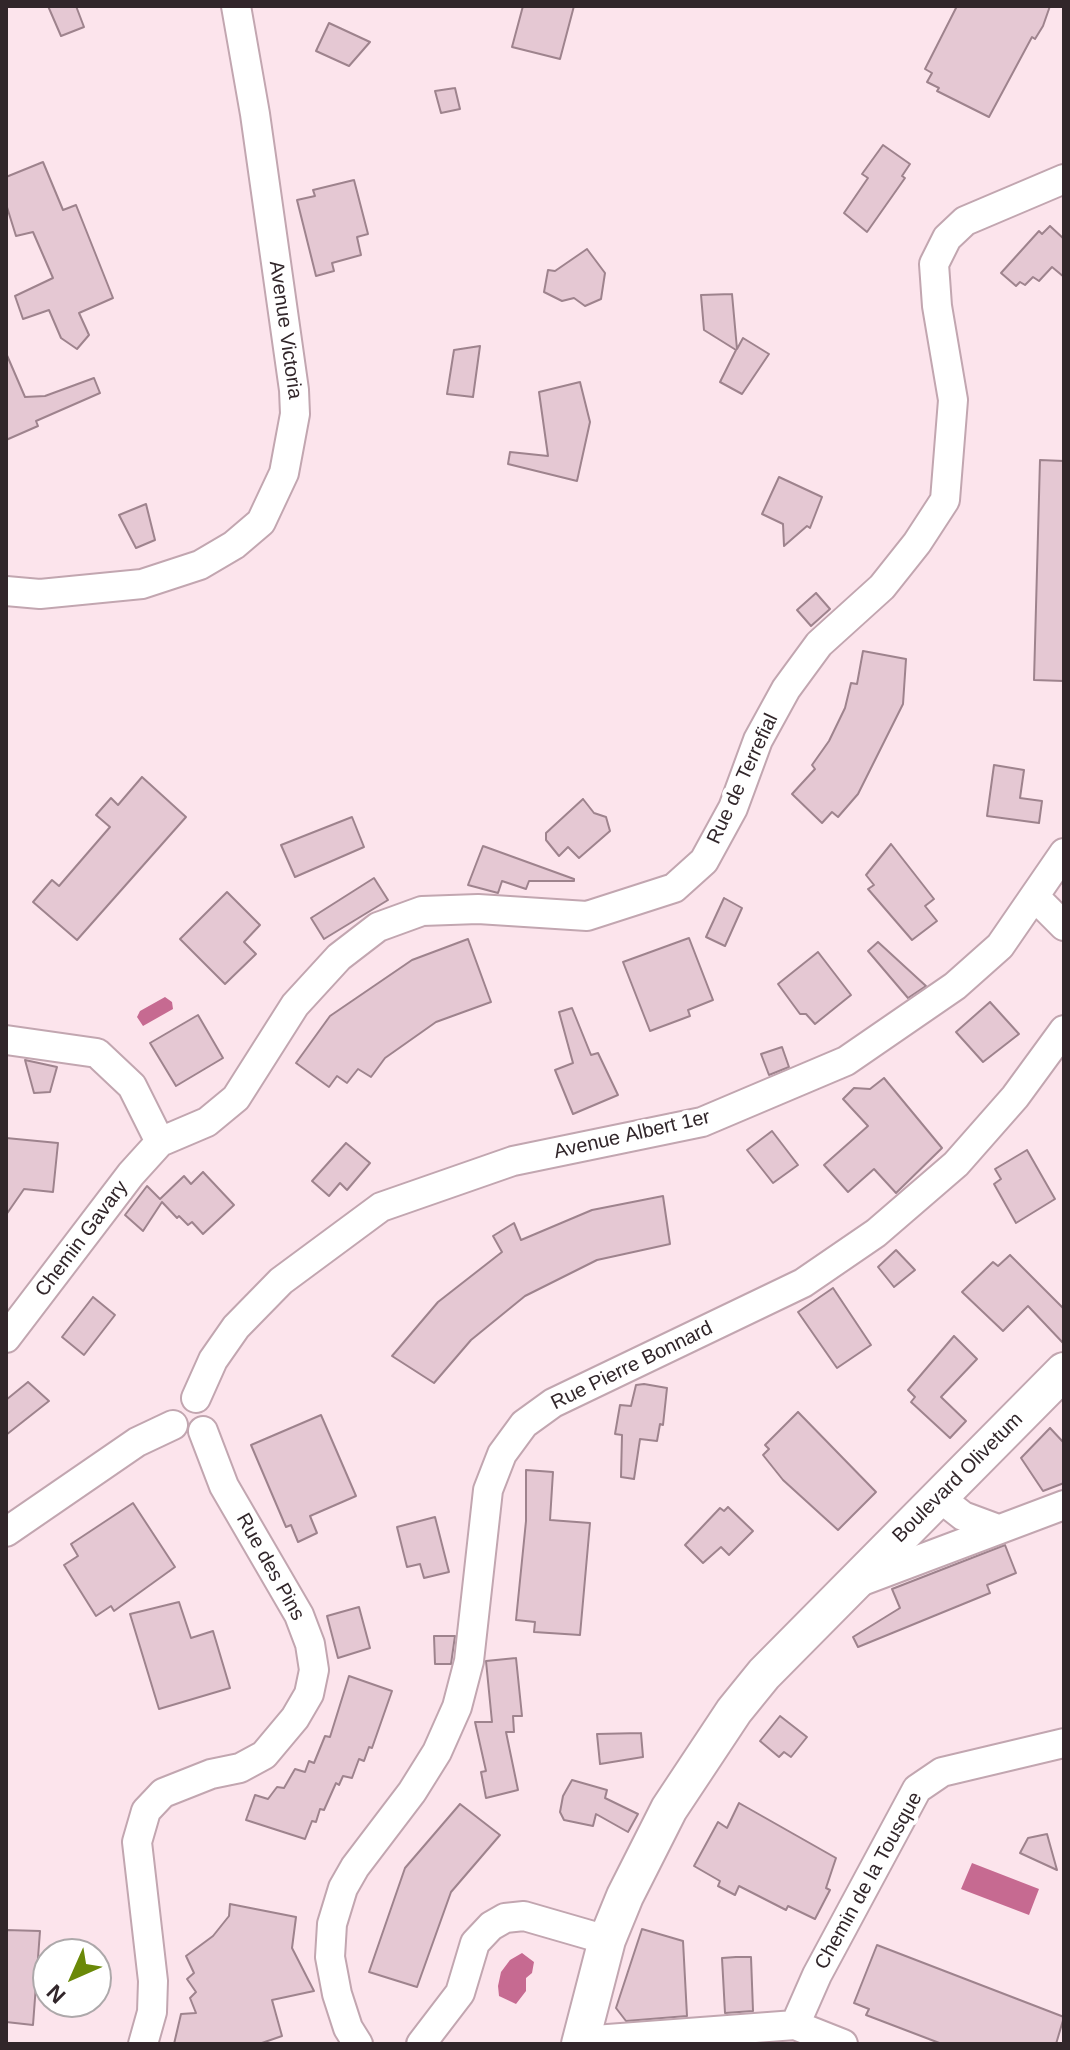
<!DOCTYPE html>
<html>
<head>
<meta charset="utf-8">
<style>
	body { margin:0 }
	#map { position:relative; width:1070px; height:2050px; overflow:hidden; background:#fce4ec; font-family:Helvetica,sans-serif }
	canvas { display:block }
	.frame { position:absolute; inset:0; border:8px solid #31262a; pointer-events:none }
	.north { position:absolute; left:32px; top:1938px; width:80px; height:80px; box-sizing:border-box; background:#fff; border:2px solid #ada8aa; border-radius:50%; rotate:225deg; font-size:22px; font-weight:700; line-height:32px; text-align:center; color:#31262a }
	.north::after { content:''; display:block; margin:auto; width:28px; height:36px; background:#6a8908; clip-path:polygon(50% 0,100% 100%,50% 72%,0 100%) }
</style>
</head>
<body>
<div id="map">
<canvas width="1070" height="2050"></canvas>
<div class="frame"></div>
<div class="north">N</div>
</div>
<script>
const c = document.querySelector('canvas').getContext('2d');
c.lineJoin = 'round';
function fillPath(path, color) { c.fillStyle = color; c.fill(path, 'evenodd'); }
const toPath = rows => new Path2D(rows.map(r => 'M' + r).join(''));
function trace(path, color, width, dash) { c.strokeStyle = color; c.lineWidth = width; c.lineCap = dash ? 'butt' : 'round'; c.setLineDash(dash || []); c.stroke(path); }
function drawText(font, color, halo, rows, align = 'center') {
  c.font = font + ' Helvetica,sans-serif'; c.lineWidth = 8; c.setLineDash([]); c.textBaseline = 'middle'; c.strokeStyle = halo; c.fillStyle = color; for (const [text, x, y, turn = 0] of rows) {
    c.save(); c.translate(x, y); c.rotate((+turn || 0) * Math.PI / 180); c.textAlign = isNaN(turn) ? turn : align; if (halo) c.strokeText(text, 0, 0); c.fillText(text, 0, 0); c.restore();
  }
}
fillPath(toPath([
	[165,997,172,1002,173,1009,143,1026,137,1017,140,1011],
	[972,1863,1039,1889,1029,1915,961,1889],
	[522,1953,534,1962,532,1973,526,1978,526,1991,516,2004,499,1996,498,1986,501,1972,510,1960]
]), '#c66a91');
const building = toPath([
	[48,6,76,6,84,27,61,36,48,6],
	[523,6,574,6,560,59,512,47,523,6],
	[957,6,1050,6,1043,26,1035,39,1032,37,989,117,937,91,939,88,927,82,932,73,925,69,957,6],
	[329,23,370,42,349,66,316,51,329,23],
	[455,88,460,109,441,113,435,91,455,88],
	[883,145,910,164,902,176,905,178,867,232,844,213,868,178,862,174,883,145],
	[43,162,63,210,76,205,113,298,79,313,89,335,77,349,61,338,49,310,23,319,15,296,53,278,33,232,16,236,6,204,6,177,43,162],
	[354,180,368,234,357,237,361,255,332,263,334,271,316,276,297,200,315,196,313,190,354,180],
	[1050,226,1064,239,1064,277,1052,267,1039,281,1033,277,1025,285,1020,282,1016,286,1001,273,1039,231,1042,234,1050,226],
	[587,249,605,273,601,299,585,306,574,298,562,301,544,292,548,270,555,271,587,249],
	[732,294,737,349,743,338,769,354,742,394,720,382,736,350,704,330,701,295,732,294],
	[480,346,473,397,447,394,454,350,480,346],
	[6,353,25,397,45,396,94,378,100,393,36,421,38,426,6,440,6,353],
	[580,382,590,422,577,481,508,464,510,452,548,456,539,392,580,382],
	[1040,460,1064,461,1064,681,1034,680,1040,460],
	[779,477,822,497,810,528,807,526,784,546,783,524,762,514,779,477],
	[146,504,155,540,136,548,119,515,146,504],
	[816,593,830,609,811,626,797,610,816,593],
	[863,651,906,659,903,704,858,794,838,817,832,812,822,823,792,794,815,769,812,765,829,741,845,708,851,683,857,684,863,651],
	[994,765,1024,770,1020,798,1042,801,1039,823,987,816,994,765],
	[142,777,186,817,77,940,33,902,52,880,59,886,110,827,96,815,111,798,118,805,142,777],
	[583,799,594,813,606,817,610,831,579,858,568,847,559,856,546,840,546,833,583,799],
	[352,817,364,847,295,877,281,845,352,817],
	[891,844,934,899,925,906,937,921,912,940,868,889,874,885,866,875,891,844],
	[483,846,574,879,574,881,529,881,526,889,502,881,498,893,468,885,483,846],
	[374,878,388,900,324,939,311,918,374,878],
	[227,892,260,925,244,942,256,954,225,984,180,939,227,892],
	[724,898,742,908,725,946,706,937,724,898],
	[689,938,713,1000,688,1010,690,1016,650,1031,623,962,689,938],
	[468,939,491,1002,436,1022,385,1058,371,1077,358,1069,347,1083,337,1076,329,1087,296,1063,330,1016,412,960,468,939],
	[878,942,926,986,908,998,868,951,878,942],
	[818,952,851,995,815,1024,806,1014,800,1014,778,984,818,952],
	[990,1002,1019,1034,983,1062,956,1032,990,1002],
	[572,1008,591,1055,598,1053,618,1095,573,1114,555,1070,573,1063,559,1012,572,1008],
	[198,1015,223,1058,176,1086,150,1043,198,1015],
	[782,1047,789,1067,769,1075,761,1054,782,1047],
	[25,1060,57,1067,50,1092,34,1093,25,1060],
	[884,1078,942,1148,896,1193,874,1169,848,1192,824,1165,868,1126,843,1099,854,1088,870,1089,884,1078],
	[772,1131,798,1165,773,1183,747,1150,772,1131],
	[6,1138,58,1143,53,1192,24,1189,6,1215,6,1138],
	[346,1143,370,1163,347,1190,340,1183,329,1196,312,1181,346,1143],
	[1027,1150,1055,1199,1016,1223,994,1184,1001,1179,995,1169,1027,1150],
	[203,1172,234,1205,203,1234,192,1222,188,1225,179,1216,177,1218,162,1202,143,1231,125,1215,147,1186,160,1199,184,1176,191,1184,203,1172],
	[663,1196,670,1244,597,1260,525,1296,471,1340,434,1383,392,1356,438,1302,502,1252,493,1236,514,1223,521,1240,592,1210,663,1196],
	[896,1250,915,1270,894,1287,878,1267,896,1250],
	[1010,1255,1064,1309,1064,1344,1028,1306,1003,1331,962,1292,993,1262,998,1266,1010,1255],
	[833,1288,871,1345,837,1368,798,1312,833,1288],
	[93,1297,115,1315,84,1355,62,1337,93,1297],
	[954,1336,977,1359,941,1397,966,1421,950,1438,911,1402,915,1397,908,1390,954,1336],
	[28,1382,49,1401,6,1435,6,1400,28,1382],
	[644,1384,667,1388,663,1425,660,1424,657,1441,640,1439,634,1479,621,1477,622,1435,615,1434,620,1405,631,1406,636,1385,644,1384],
	[798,1412,876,1492,838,1530,783,1480,763,1455,769,1449,765,1445,798,1412],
	[321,1415,356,1496,310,1516,317,1533,298,1542,291,1525,286,1527,251,1445,321,1415],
	[1050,1428,1064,1443,1064,1483,1043,1491,1021,1458,1050,1428],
	[526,1470,553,1472,550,1520,590,1523,580,1635,534,1632,535,1622,516,1620,526,1521,526,1470],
	[133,1503,175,1567,114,1611,111,1606,96,1616,64,1565,78,1556,71,1544,133,1503],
	[728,1507,753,1531,729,1555,721,1547,703,1563,685,1545,720,1508,724,1511,728,1507],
	[435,1517,449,1572,424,1578,420,1564,407,1567,397,1527,435,1517],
	[1005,1545,1016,1573,987,1585,990,1593,858,1647,853,1637,900,1608,892,1589,1005,1545],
	[179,1602,191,1638,213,1631,230,1688,159,1709,130,1614,179,1602],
	[359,1607,370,1648,338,1658,327,1616,359,1607],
	[434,1636,455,1636,451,1664,435,1664,434,1636],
	[516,1658,522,1716,513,1716,514,1732,506,1732,518,1790,486,1798,481,1772,486,1771,475,1722,492,1722,486,1661,516,1658],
	[349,1676,392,1691,372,1748,369,1747,364,1761,359,1759,352,1778,343,1776,339,1785,336,1783,324,1810,320,1809,316,1822,312,1821,305,1839,246,1820,255,1795,268,1799,277,1787,284,1788,295,1769,305,1772,309,1761,314,1763,325,1736,330,1737,349,1676],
	[780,1716,807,1737,791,1757,784,1752,779,1757,760,1741,780,1716],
	[641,1733,643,1757,600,1764,597,1734,641,1733],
	[572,1780,607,1790,605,1798,638,1814,628,1832,596,1814,593,1826,564,1820,560,1812,563,1796,572,1780],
	[739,1803,836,1858,826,1888,830,1890,815,1919,788,1906,786,1910,739,1886,735,1895,718,1886,720,1881,694,1866,718,1822,727,1828,739,1803],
	[460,1804,500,1835,451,1892,417,1987,369,1972,405,1868,460,1804],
	[1047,1834,1057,1870,1020,1853,1028,1838,1047,1834],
	[230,1904,296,1917,292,1948,314,1991,272,2000,282,2036,259,2044,174,2044,181,2014,196,2013,190,1998,196,1992,187,1979,194,1973,186,1956,213,1936,229,1916,230,1904],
	[642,1929,683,1941,687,2016,626,2021,616,2008,642,1929],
	[6,1930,40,1931,33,2025,6,2022,6,1930],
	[877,1945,1064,2017,1056,2044,942,2044,866,2015,869,2009,854,2003,877,1945],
	[736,1957,751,1957,753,2011,725,2013,722,1958,736,1957]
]);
fillPath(building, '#e5c8d3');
trace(building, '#9e838d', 2);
const minor = toPath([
	[6,591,40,594,142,584,200,565,234,545,261,522,284,473,295,414,294,390,255,114,236,6],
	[1035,897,1064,926],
	[6,1040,97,1053,132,1086,160,1142],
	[6,1338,131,1174,160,1142,207,1122,236,1098,295,1005,339,957,378,927,422,911,478,909,587,916,674,888,704,861,733,808,758,740,786,689,819,644,882,587,917,543,945,500,953,400,937,306,934,264,947,238,965,221,1064,179],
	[196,1398,213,1360,236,1327,281,1281,381,1207,513,1161,702,1122,846,1061,955,986,1000,946,1064,853],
	[940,1498,963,1516,998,1529],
	[6,1532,137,1442,173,1425],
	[857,1583,1064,1505],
	[795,2025,817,1975,917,1789,942,1772,1064,1743],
	[581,2041,795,2025,843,2044],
	[143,2044,152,2012,153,1981,137,1842,146,1811,163,1793,211,1774,240,1768,264,1755,295,1718,309,1694,314,1670,310,1644,299,1615,224,1486,203,1431],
	[358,2044,348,2028,337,1994,330,1957,332,1924,343,1888,355,1867,412,1792,437,1752,457,1707,469,1661,488,1490,502,1454,524,1424,553,1403,803,1283,876,1233,956,1164,1015,1097,1064,1030],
	[421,2044,460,1993,475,1943,491,1926,505,1918,524,1916,607,1940]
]);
const major = toPath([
	[580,2044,607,1940,625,1896,669,1809,734,1711,764,1674,1064,1371]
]);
trace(minor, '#c2a6b0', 32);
trace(major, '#c2a6b0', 40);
trace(minor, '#fff', 28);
trace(major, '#fff', 36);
drawText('20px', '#31262a', '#fff', [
	["Avenue Victoria",285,330,82],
	["Rue de Terrefial",743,779,-65],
	["Avenue Albert 1er",632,1135,-13],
	["Chemin Gavary",82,1239,-53],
	["Rue Pierre Bonnard",632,1366,-26],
	["Boulevard Olivetum",958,1478,-45],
	["Rue des Pins",270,1567,61],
	["Chemin de la Tousque",869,1881,-61]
]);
</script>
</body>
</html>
